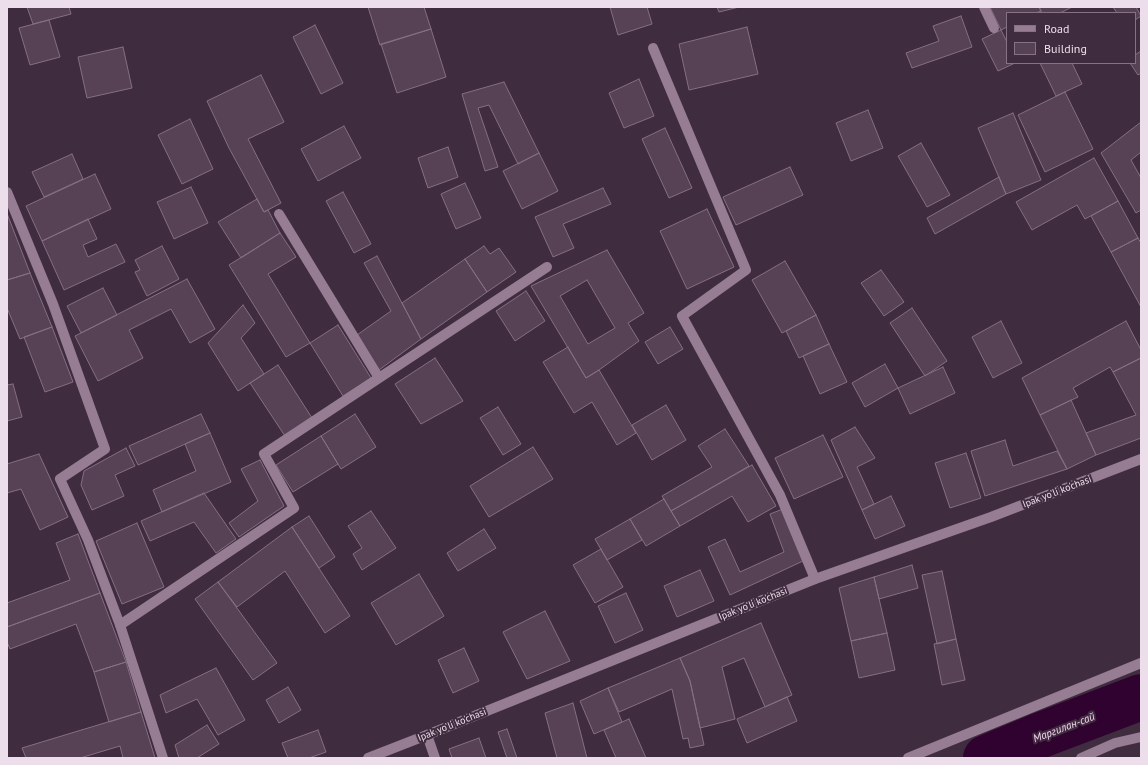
<!DOCTYPE html>
<html>
<head>
<meta charset="utf-8">
<style>
	body { margin:0 }
	#map { position:relative; width:1148px; height:765px; overflow:hidden; background:#402c3f; font-family:"PT Sans",sans-serif }
	canvas { display:block }
	.frame { position:absolute; inset:0; border:8px solid #ecdeea; pointer-events:none }
	.legend { position:absolute; left:1006px; top:12px; width:130px; height:52px; box-sizing:border-box; background:#402c3f; border:1px solid #857383; margin:0; padding:5px 7px; list-style:none; font-size:12px; color:#ecdeea }
	.legend li { display:flex; align-items:center; gap:8px; height:20px }
	.legend b { width:20px; border:1px solid #857383 }
</style>
</head>
<body>
<div id="map">
<canvas width="1148" height="765"></canvas>
<div class="frame"></div>
<ul class="legend">
<li><b style="height:5px;background:#967d93"></b>Road</li>
<li><b style="height:11px;background:#564155"></b>Building</li>
</ul>
</div>
<script>
const c = document.querySelector('canvas').getContext('2d');
c.lineJoin = 'round';
const toPath = rows => new Path2D(rows.map(r => 'M' + r).join(''));
function trace(path, color, width, dash) { c.strokeStyle = color; c.lineWidth = width; c.lineCap = dash ? 'butt' : 'round'; c.setLineDash(dash || []); c.stroke(path); }
function fillPath(path, color) { c.fillStyle = color; c.fill(path, 'evenodd'); }
function drawText(font, color, halo, rows, align = 'center') {
  c.font = font + ' "PT Sans",sans-serif'; c.lineWidth = 4; c.setLineDash([]); c.textBaseline = 'middle'; c.strokeStyle = halo; c.fillStyle = color; for (const [text, x, y, turn = 0] of rows) {
    c.save(); c.translate(x, y); c.rotate((+turn || 0) * Math.PI / 180); c.textAlign = isNaN(turn) ? turn : align; if (halo) c.strokeText(text, 0, 0); c.fillText(text, 0, 0); c.restore();
  }
}
trace(toPath([
	[986,758,1041,735,1141,697]
]), '#30022f', 46);
const building = toPath([
	[27,7,69,7,71,14,33,24,27,7],
	[368,7,424,7,431,29,380,45,368,7],
	[610,7,647,7,652,24,618,35,610,7],
	[717,7,739,7,719,12,717,7],
	[990,7,1039,7,1041,11,1036,13,1007,13,1007,27,1001,30,990,7],
	[1039,7,1072,7,1060,13,1042,13,1039,7],
	[1113,7,1136,7,1141,16,1135,20,1135,13,1117,13,1113,7],
	[961,16,972,47,912,68,906,53,939,41,933,26,961,16],
	[49,20,60,57,30,65,19,28,49,20],
	[315,25,343,83,321,94,293,37,315,25],
	[747,27,758,74,689,90,679,44,747,27],
	[431,29,446,77,397,93,381,44,431,29],
	[1001,30,1007,42,1007,63,1015,63,998,71,982,39,1001,30],
	[123,47,132,88,87,98,78,57,123,47],
	[1141,51,1141,73,1138,75,1130,63,1135,63,1135,55,1141,51],
	[1040,63,1072,63,1082,84,1056,96,1040,63],
	[261,75,284,122,248,139,281,203,264,212,229,148,207,101,261,75],
	[639,79,654,116,624,128,609,93,639,79],
	[504,82,539,153,518,164,489,105,478,108,498,167,485,171,462,94,504,82],
	[1065,92,1093,149,1045,172,1018,115,1065,92],
	[868,110,883,148,851,161,836,123,868,110],
	[1013,113,1041,180,1006,194,978,128,1013,113],
	[190,119,213,169,182,184,158,135,190,119],
	[1141,122,1141,152,1131,160,1141,178,1141,210,1136,213,1101,153,1141,122],
	[344,126,361,158,318,181,301,149,344,126],
	[665,128,692,188,669,198,642,139,665,128],
	[921,143,950,195,927,207,898,156,921,143],
	[448,147,458,177,428,188,418,158,448,147],
	[539,153,558,191,522,209,503,171,539,153],
	[72,154,83,179,44,197,32,172,72,154],
	[1094,158,1118,201,1085,219,1077,205,1032,230,1016,202,1094,158],
	[790,167,803,195,736,225,723,197,790,167],
	[95,174,111,209,42,241,26,206,95,174],
	[999,177,1006,194,935,234,927,218,999,177],
	[465,183,481,218,456,229,441,194,465,183],
	[191,187,208,223,174,239,157,202,191,187],
	[603,188,611,204,563,224,574,248,553,257,535,217,603,188],
	[343,192,371,244,354,253,326,201,343,192],
	[257,199,264,212,268,210,280,233,241,258,218,222,257,199],
	[1118,201,1138,238,1111,252,1091,216,1118,201],
	[707,209,734,267,687,289,660,231,707,209],
	[8,216,30,273,7,280,7,217,8,216],
	[88,219,97,239,83,245,88,257,116,244,125,262,64,290,42,241,88,219],
	[280,233,296,257,268,274,310,343,286,357,229,265,280,233],
	[1138,238,1141,243,1141,307,1111,252,1138,238],
	[162,246,179,279,147,296,135,272,140,270,135,260,162,246],
	[484,246,490,254,499,248,516,272,487,292,465,259,484,246],
	[607,250,644,313,628,323,639,341,599,370,586,378,531,286,607,250],
	[587,280,615,328,588,344,560,296,587,280],
	[377,256,421,339,379,370,357,335,391,311,364,263,377,256],
	[465,259,487,292,421,339,402,303,465,259],
	[785,261,816,315,782,333,752,280,785,261],
	[881,270,904,302,884,316,861,283,881,270],
	[30,273,52,327,20,339,7,308,7,280,30,273],
	[187,279,215,329,190,343,171,309,129,330,143,358,98,381,75,336,187,279],
	[103,288,117,315,81,333,67,306,103,288],
	[526,291,545,321,515,341,496,311,526,291],
	[243,305,255,323,241,338,264,374,238,391,208,343,243,305],
	[912,308,947,361,925,376,890,323,912,308],
	[816,315,829,344,799,358,786,331,816,315],
	[1001,321,1022,363,993,378,972,337,1001,321],
	[1126,321,1141,350,1141,358,1113,372,1110,367,1073,388,1078,397,1040,415,1022,378,1126,321],
	[338,325,371,378,343,396,310,343,338,325],
	[52,327,73,382,45,392,24,337,52,327],
	[670,327,683,349,658,364,645,342,670,327],
	[829,344,847,382,820,394,803,356,829,344],
	[568,347,586,378,599,370,636,433,617,445,592,402,574,413,543,362,568,347],
	[435,358,463,401,421,424,395,384,435,358],
	[1141,358,1141,438,1096,455,1086,433,1136,415,1113,372,1141,358],
	[885,364,898,388,865,407,852,383,885,364],
	[278,365,312,418,285,436,250,383,278,365],
	[943,367,955,393,910,414,898,388,943,367],
	[13,384,22,417,7,421,7,385,13,384],
	[1071,400,1096,455,1067,469,1040,415,1071,400],
	[666,405,686,440,652,460,632,425,666,405],
	[498,407,521,444,503,455,480,418,498,407],
	[201,414,210,433,138,465,129,446,201,414],
	[355,414,376,447,341,469,321,436,355,414],
	[855,427,875,458,857,467,874,504,862,510,831,440,855,427],
	[725,429,749,466,671,511,662,496,712,467,698,446,725,429],
	[210,433,231,482,162,512,153,490,196,471,185,444,210,433],
	[823,435,843,477,794,499,775,458,823,435],
	[321,436,338,464,293,492,276,465,321,436],
	[1005,440,1013,466,1057,451,1067,469,985,496,971,451,1005,440],
	[533,447,553,479,489,517,470,486,533,447],
	[126,448,135,466,115,475,124,496,92,510,81,485,84,471,126,448],
	[966,453,981,498,950,508,935,463,966,453],
	[39,454,68,517,40,530,21,489,7,493,7,464,39,454],
	[260,460,284,506,239,537,229,523,258,501,241,469,260,460],
	[752,465,776,506,748,522,732,496,680,526,671,511,752,465],
	[204,493,236,539,216,553,194,522,150,541,141,521,204,493],
	[891,496,905,526,875,539,862,510,891,496],
	[664,499,680,526,646,546,630,519,664,499],
	[783,509,803,561,730,595,708,547,725,539,740,572,784,552,770,514,783,509],
	[371,511,396,548,362,570,353,554,362,548,348,526,371,511],
	[309,516,335,557,319,568,292,527,309,516],
	[630,519,642,540,607,560,595,539,630,519],
	[137,523,164,587,122,604,96,541,137,523],
	[292,527,350,616,325,633,285,571,237,607,218,582,292,527],
	[484,529,496,548,458,571,447,553,484,529],
	[78,534,100,593,7,627,7,603,70,580,56,543,78,534],
	[601,549,623,587,595,603,573,565,601,549],
	[912,565,918,588,879,599,874,577,912,565],
	[700,570,714,601,677,617,664,586,700,570],
	[942,571,956,639,937,644,922,575,942,571],
	[419,574,444,616,396,645,371,603,419,574],
	[874,577,887,633,851,641,839,588,874,577],
	[218,582,277,663,253,680,195,599,218,582],
	[100,593,126,662,94,672,76,624,10,649,7,642,7,627,100,593],
	[626,593,643,630,615,643,598,606,626,593],
	[545,611,570,661,527,679,503,632,545,611],
	[761,623,792,695,765,707,744,658,722,667,735,719,700,728,690,681,680,658,761,623],
	[887,633,895,670,859,678,851,641,887,633],
	[956,639,965,680,942,685,934,644,956,639],
	[464,648,479,681,453,693,438,660,464,648],
	[680,658,690,681,704,745,690,748,688,738,683,739,672,689,619,712,608,688,680,658],
	[126,662,141,712,109,722,94,672,126,662],
	[216,668,245,720,218,735,197,699,166,713,160,695,216,668],
	[288,687,301,710,279,723,266,700,288,687],
	[608,688,622,722,594,734,580,701,608,688],
	[787,697,797,721,747,743,737,719,787,697],
	[573,703,587,758,557,758,545,713,573,703],
	[141,712,155,758,123,758,120,746,80,758,26,758,22,748,141,712],
	[629,719,646,758,616,758,604,730,629,719],
	[207,725,219,744,197,758,179,758,175,745,207,725],
	[507,729,517,758,507,758,498,732,507,729],
	[318,730,326,752,309,758,288,758,282,743,318,730],
	[479,738,486,758,452,758,449,749,479,738]
]);
fillPath(building, '#564155');
trace(building, '#866e84', 1);
trace(toPath([
	[984,7,994,28],
	[653,48,746,270,682,316,780,495,815,579],
	[279,214,379,378],
	[120,625,294,508,264,454,547,267],
	[427,735,435,758],
	[908,758,1141,663]
]), '#967d93', 10);
trace(toPath([
	[7,192,53,304,105,449,60,479,88,540,120,625,163,758],
	[1081,758,1115,743,1141,737]
]), '#967d93', 10);
trace(toPath([
	[368,758,427,735,815,579,991,517,1141,459]
]), '#967d93', 10);
drawText('10px', '#ecdeea', '#402c3f', [
	["Ipak yo'li ko'chasi",1057,492,-21],
	["Ipak yo'li ko'chasi",753,604,-22],
	["Ipak yo'li ko'chasi",452,725,-22]
]);
drawText('italic 11px', '#f7d3f4', '#402c3f', [
	["Маргилан-сай",1064,728,-21]
]);
</script>
</body>
</html>
